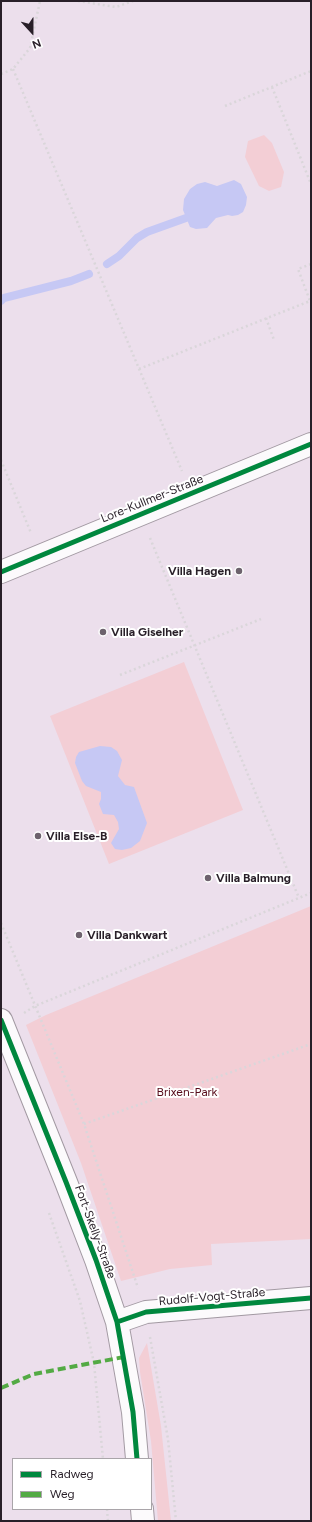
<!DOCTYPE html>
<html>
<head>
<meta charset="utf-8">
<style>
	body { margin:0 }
	#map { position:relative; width:312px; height:1522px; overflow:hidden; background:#ecdfec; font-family:Figtree,sans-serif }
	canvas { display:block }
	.frame { position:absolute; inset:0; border:2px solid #281f28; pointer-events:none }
	.legend { position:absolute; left:12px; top:1458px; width:140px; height:52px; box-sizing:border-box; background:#fff; border:1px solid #a9a5a9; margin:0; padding:5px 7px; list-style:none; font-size:12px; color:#281f28 }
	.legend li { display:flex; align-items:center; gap:8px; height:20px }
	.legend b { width:20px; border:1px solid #a9a5a9 }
	.north { position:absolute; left:12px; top:12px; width:40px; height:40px; -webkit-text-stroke:3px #fff; paint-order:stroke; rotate:159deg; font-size:11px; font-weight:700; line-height:16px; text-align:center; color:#281f28 }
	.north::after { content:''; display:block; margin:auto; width:14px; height:18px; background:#281f28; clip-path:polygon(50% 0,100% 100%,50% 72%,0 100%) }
</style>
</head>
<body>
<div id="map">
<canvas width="312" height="1522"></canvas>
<div class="frame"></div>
<ul class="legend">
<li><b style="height:5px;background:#00873e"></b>Radweg</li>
<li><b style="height:5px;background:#53aa44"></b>Weg</li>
</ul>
<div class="north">N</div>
</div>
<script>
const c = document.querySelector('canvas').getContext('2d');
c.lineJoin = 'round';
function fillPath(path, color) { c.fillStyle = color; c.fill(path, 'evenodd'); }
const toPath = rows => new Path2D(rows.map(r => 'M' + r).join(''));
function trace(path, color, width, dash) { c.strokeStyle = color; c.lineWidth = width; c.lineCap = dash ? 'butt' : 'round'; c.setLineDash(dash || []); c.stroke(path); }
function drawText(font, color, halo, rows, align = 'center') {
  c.font = font + ' Figtree,sans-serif'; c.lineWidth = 4; c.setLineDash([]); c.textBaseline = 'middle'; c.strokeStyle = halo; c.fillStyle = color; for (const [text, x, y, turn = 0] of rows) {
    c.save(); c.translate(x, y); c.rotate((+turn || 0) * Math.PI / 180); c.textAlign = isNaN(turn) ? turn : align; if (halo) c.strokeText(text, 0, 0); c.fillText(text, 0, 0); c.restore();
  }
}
fillPath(toPath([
	[264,135,272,143,284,172,281,187,269,191,259,186,245,157,248,141],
	[184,662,243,810,109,864,50,716],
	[311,906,311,1239,211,1244,212,1265,170,1269,121,1281,81,1163,26,1025,46,1015],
	[147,1343,161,1426,171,1521,158,1521,151,1441,140,1372,139,1358]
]), '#f3ced5');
fillPath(toPath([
	[234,180,241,184,247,197,246,205,243,212,238,215,232,216,228,215,216,218,207,228,196,229,190,227,183,210,184,199,190,189,197,184,205,182,217,186],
	[100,746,111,747,117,751,122,760,118,776,125,785,134,787,147,823,140,841,131,848,122,850,115,849,111,843,119,829,118,822,114,815,103,814,99,804,101,799,101,792,86,786,82,781,75,763,76,757,79,752]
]), '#c6c8f4');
trace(toPath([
	[107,264,119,256,137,238,147,232,186,218],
	[1,301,4,298,71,281,89,274]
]), '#c6c8f4', 8);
const minor = toPath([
	[1,572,311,444],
	[1,1020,66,1182,96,1260,117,1322,133,1412,137,1459],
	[117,1322,146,1312,311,1298],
	[142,1509,143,1521]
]);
trace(minor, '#a299a2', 24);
trace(toPath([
	[78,1,116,7,133,1],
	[13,69,182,471],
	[1,74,13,69,30,48,40,1],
	[272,87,311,184],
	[225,106,311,71],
	[266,318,274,340],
	[139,369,310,301,298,269,311,264],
	[1,460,31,533],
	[150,538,299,898],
	[120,675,261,619],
	[1,923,84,1124,138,1288],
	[24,1013,35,1006,311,893],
	[84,1124,311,1044],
	[49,1213,80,1301,94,1363,103,1459],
	[150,1337,168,1439,176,1521],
	[107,1509,108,1521]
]), '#dad6da', 2.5, [2, 3]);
trace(minor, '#fcfafc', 22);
trace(toPath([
	[1,1388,34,1374,124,1357]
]), '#53aa44', 4, [8, 4]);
trace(toPath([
	[1,572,311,444],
	[1,1020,66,1182,96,1260,117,1322,133,1412,137,1459],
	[117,1322,146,1312,311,1298]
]), '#00873e', 5);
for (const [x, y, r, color] of [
	[239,571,4,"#6d626d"],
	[103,632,4,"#6d626d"],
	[38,836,4,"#6d626d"],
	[208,878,4,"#6d626d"],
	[79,935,4,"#6d626d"]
]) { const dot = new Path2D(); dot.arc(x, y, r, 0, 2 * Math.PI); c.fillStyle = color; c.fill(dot); trace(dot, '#fff', 1.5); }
drawText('12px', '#281f28', '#fff', [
	["Lore-Kullmer-Straße",152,499,-22],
	["Fort-Skelly-Straße",95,1232,70],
	["Rudolf-Vogt-Straße",212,1297,-5]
]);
drawText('bold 12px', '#281f28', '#fff', [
	["Villa Hagen",231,571,"right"],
	["Villa Giselher",111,632],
	["Villa Else-B",46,836],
	["Villa Balmung",216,878],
	["Villa Dankwart",87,935]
], 'left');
drawText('12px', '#560b1a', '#fff', [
	["Brixen-Park",187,1092]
]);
</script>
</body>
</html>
